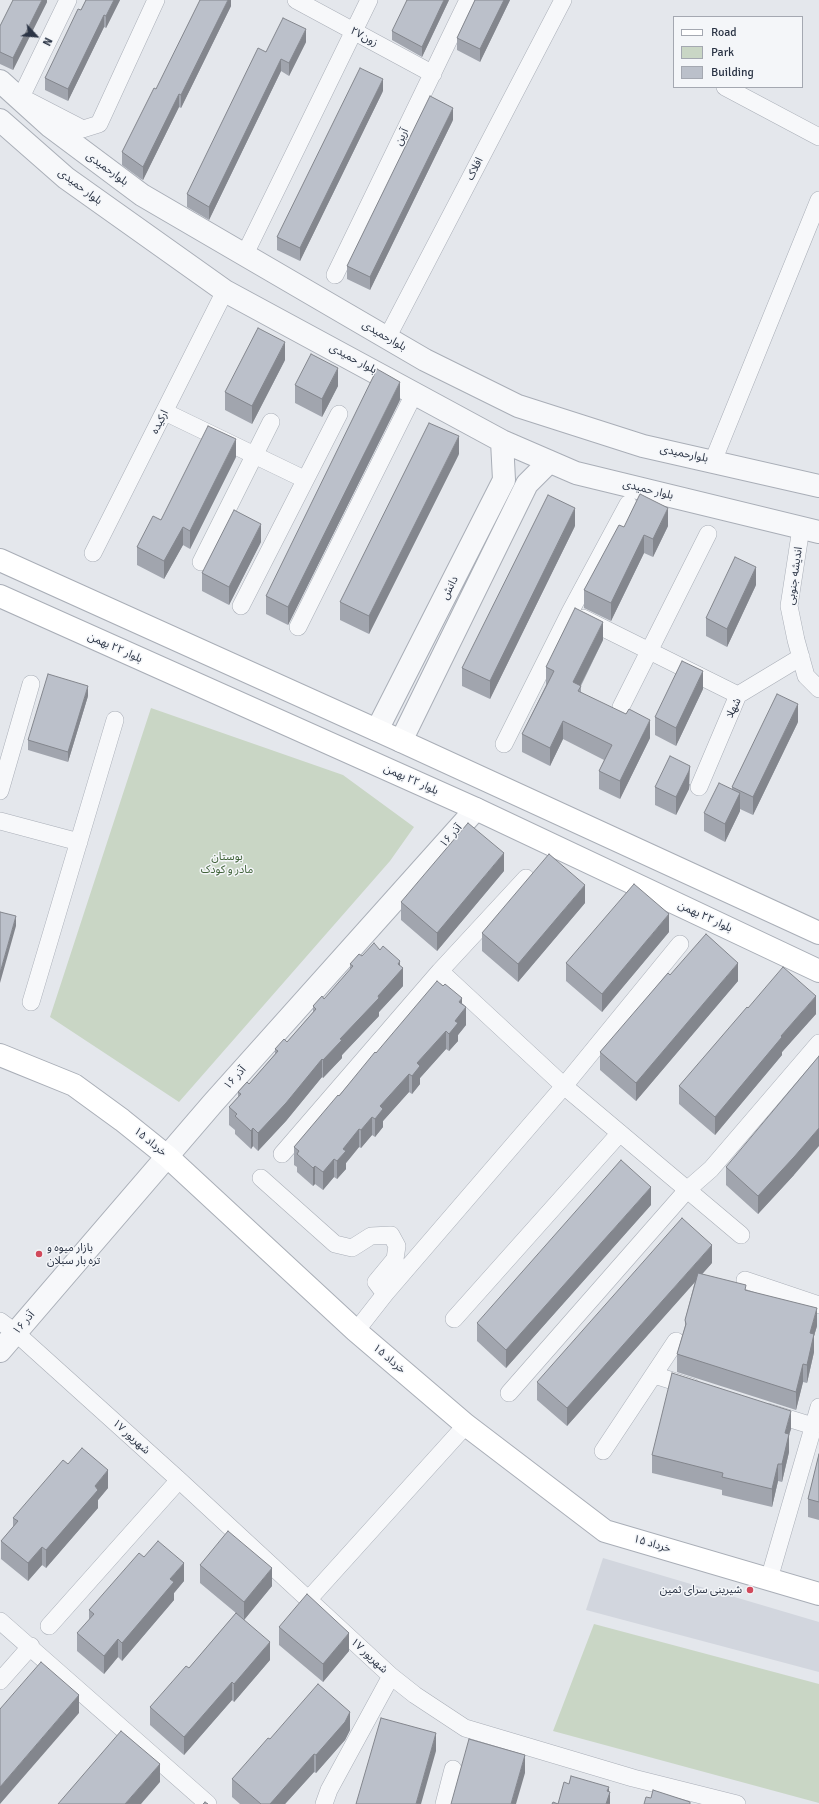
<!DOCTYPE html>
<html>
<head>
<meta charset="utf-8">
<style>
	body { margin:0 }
	#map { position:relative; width:819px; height:1804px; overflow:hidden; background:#e4e7ec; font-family:Signika,sans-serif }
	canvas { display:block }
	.legend { position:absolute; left:673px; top:16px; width:130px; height:72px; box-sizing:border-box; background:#f4f6f9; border:1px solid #a4a8b1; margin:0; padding:5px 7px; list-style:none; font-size:12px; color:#2b3445 }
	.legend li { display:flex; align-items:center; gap:8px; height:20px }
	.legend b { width:20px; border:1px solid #a4a8b1 }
	.north { position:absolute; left:16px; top:16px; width:40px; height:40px; -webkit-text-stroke:3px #f4f6f9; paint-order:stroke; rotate:116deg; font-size:11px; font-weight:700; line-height:16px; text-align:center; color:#2b3445 }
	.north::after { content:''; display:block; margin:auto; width:14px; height:18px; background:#2b3445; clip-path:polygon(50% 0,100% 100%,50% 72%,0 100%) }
</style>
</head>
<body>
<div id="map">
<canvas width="819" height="1804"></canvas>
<ul class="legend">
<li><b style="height:5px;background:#fff"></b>Road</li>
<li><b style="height:11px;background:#c9d6c5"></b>Park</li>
<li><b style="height:11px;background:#bbc0ca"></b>Building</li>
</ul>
<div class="north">N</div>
</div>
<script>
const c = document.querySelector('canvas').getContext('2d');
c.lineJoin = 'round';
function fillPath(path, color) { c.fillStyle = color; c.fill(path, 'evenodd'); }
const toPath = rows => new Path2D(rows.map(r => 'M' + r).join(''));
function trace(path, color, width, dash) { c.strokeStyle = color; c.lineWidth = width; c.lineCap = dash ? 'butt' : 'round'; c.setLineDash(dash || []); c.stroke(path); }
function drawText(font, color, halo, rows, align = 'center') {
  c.font = font + ' Signika,"Noto Sans Arabic",sans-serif'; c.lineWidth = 3; c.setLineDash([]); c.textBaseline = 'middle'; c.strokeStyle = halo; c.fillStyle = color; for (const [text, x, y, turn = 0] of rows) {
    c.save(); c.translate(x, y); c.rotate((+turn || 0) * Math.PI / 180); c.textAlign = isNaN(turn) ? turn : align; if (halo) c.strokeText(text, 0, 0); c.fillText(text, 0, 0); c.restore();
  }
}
fillPath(toPath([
	[603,1558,819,1622,819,1672,586,1610]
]), '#d2d6de');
fillPath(toPath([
	[151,708,343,775,414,827,390,861,179,1102,50,1017],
	[594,1624,819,1684,819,1803,553,1731]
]), '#c9d6c5');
const minor = toPath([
	[68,0,21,97,83,129,99,124,156,0],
	[296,0,433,74],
	[725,87,819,137],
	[245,254,369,0],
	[335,275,468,0],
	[387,338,563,0],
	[165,412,304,479],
	[713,461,819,200],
	[801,528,789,606,796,640,806,676,819,689],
	[93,553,225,291],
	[201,562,271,422],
	[241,606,339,414],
	[583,618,738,695],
	[298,627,415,392],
	[621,707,708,534],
	[504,744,570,612,628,504],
	[699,787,738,695,801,657],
	[0,791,31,684],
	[0,821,79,842],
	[440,971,564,1086,741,1235],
	[31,1002,115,720],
	[282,1154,440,971,526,878],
	[261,1178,335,1244,352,1248,371,1236,391,1235,397,1246,395,1259,376,1282,385,1294],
	[745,1280,819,1305],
	[454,1319,619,1134],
	[0,1321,16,1333,179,1480,391,1676,415,1695,465,1728,633,1778,737,1804],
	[356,1331,385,1294,564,1086,680,944],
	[654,1375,692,1387],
	[509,1393,687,1190,711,1169,819,1043],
	[768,1412,813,1426],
	[603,1451,676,1341],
	[769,1579,819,1407],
	[308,1600,466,1425],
	[0,1621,208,1804],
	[49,1626,179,1480],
	[0,1681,31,1646],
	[324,1804,329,1790,391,1676],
	[444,1804,453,1769]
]);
const tertiary = toPath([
	[0,81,51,127,142,195,425,360,518,406,643,446,819,486],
	[0,120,66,178,225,291,502,441,576,473,819,532],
	[377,730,504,480,502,441],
	[401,741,527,484,549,462],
	[0,1351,213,1103,476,809]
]);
const secondary = toPath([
	[0,560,401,741,819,933],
	[0,596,476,809,819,971],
	[0,1055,74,1085,122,1120,168,1157,356,1331,466,1425,605,1531,819,1594]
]);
trace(minor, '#a9aeb7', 18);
trace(tertiary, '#a9aeb7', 24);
trace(secondary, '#a9aeb7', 24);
trace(minor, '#f7f8fa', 17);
trace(tertiary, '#f7f8fa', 22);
trace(secondary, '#fff', 22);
fillPath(toPath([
	[47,0,47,2,13,70,0,64,0,26],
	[86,0,120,0,106,28,104,27,68,101,45,90,45,78],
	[231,0,231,6,181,108,179,107,143,180,141,179,122,165,122,152,156,89],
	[449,0,422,57,392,40,392,31],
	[475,0,510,0,480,62,457,50,457,38],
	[306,42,289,76,281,71,209,220,187,207,187,194,266,52],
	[383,91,300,261,277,250,277,237],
	[453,120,370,290,347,279,347,266],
	[285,360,252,424,225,410,225,392],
	[295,385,338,386,322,417,295,403],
	[400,400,288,625,266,614,266,596],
	[459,454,369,634,340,620,340,602],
	[236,457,190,549,183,545,164,579,137,565,137,547,161,520],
	[575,526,490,699,462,686,462,668],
	[668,526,653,557,644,553,611,621,584,608,584,590,624,527],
	[261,542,229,605,202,591,202,573],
	[756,585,727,647,706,636,706,618],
	[603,640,581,686,581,692,650,738,620,799,599,789,599,771,604,760,563,739,550,766,522,752,522,734,546,685,546,667],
	[703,689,676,746,655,735,655,717],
	[88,696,68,762,28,750,28,740],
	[798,722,753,815,740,809,740,811,725,842,704,831,704,813,732,789,732,787],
	[690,784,689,789,676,815,655,805,655,787],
	[504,871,437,951,401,920,401,902],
	[585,903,518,982,482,951,482,933],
	[669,932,602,1012,566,981,566,963],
	[362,956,400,966,403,986,379,1012,379,1016,342,1055,342,1058,323,1078,322,1077,286,1121,258,1151,253,1146,251,1149,235,1134,235,1130,229,1125,229,1107,238,1097,238,1092,249,1084,275,1054,275,1049,287,1042,313,1012,313,1006,324,999,350,970,350,964],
	[670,975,738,981,636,1101,600,1070,600,1052],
	[462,1004,466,1025,458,1035,458,1041,449,1051,446,1049,420,1078,420,1084,412,1094,409,1092,383,1121,383,1127,375,1137,372,1135,361,1148,359,1147,346,1163,346,1169,337,1179,334,1177,323,1190,315,1184,313,1186,297,1172,297,1167,294,1165,294,1147,376,1053],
	[748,1008,816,1014,782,1052,782,1055,715,1135,679,1104,679,1086],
	[726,1167,794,1175,758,1214,726,1185],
	[651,1205,506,1368,477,1341,477,1323],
	[712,1263,702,1274,746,1290,817,1326,814,1336,814,1352,807,1383,803,1382,796,1410,677,1372,677,1354,685,1326,685,1320,695,1281,567,1426,537,1400,537,1382],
	[791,1429,789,1435,789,1452,782,1482,778,1481,772,1507,722,1495,722,1490,652,1473,652,1455],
	[819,1454,819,1520,808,1517,808,1499],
	[68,1464,108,1488,98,1500,98,1508,46,1568,42,1565,28,1581,1,1559,1,1541,13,1527,13,1518],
	[144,1557,184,1581,174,1593,174,1600,122,1661,118,1657,104,1674,77,1651,77,1633,89,1620,89,1610],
	[200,1565,272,1586,244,1620,270,1660,234,1702,232,1700,184,1755,150,1725,150,1707,189,1668,236,1613,200,1583],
	[279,1627,349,1651,323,1682,279,1645],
	[350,1730,345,1740,316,1773,314,1772,285,1804,240,1804,232,1797,232,1779,270,1739]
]), '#a1a5ae');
fillPath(toPath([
	[42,0,47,0,47,2,13,70,13,58],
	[114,0,120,0,106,28,106,16],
	[228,0,231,0,231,6,181,108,181,95],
	[444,0,449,0,422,57,422,47],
	[504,0,510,0,480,62,480,49],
	[104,15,104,27,68,101,68,89],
	[306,29,306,42,289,76,289,63],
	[281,59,281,71,209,220,209,207],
	[383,79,383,91,300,261,300,248],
	[179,94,179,107,143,180,143,167],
	[453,108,453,120,370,290,370,277],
	[285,342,285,360,252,424,252,406],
	[338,368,338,386,322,417,322,399],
	[400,382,400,400,288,625,288,607],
	[459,436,459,454,369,634,369,616],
	[236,439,236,457,190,549,190,531],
	[575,508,575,526,490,699,490,681],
	[668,508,668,526,653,557,653,539],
	[261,524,261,542,229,605,229,587],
	[183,527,183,545,164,579,164,561],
	[644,535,644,553,611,621,611,603],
	[756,567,756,585,727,647,727,629],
	[603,622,603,640,573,700,573,682],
	[703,671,703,689,676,746,676,728],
	[88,686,88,696,68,762,68,752],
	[798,704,798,722,753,815,753,797],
	[650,720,650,738,620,799,620,781],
	[563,721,563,739,550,766,550,748],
	[690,766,689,789,676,815,676,797],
	[740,793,740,811,725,842,725,824],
	[504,853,504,871,437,951,437,933],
	[585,885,585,903,518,982,518,964],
	[669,914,669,932,602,1012,602,994],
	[16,916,16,926,0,983,0,973],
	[400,961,400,971,403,968,403,986,379,1012,379,1016,342,1055,342,1058,323,1078,323,1060,340,1039,378,996],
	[738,963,738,981,636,1101,636,1083],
	[816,996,816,1014,782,1052,782,1055,715,1135,715,1117,781,1036],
	[462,998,462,1012,466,1007,466,1025,458,1035,458,1041,449,1051,449,1034,455,1021,459,1002],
	[446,1031,446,1049,420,1078,420,1084,412,1094,412,1076,417,1063],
	[322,1059,322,1077,286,1121,258,1151,258,1133],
	[409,1074,409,1092,383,1121,383,1127,375,1137,375,1119,380,1106],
	[372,1117,372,1135,361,1148,361,1130],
	[253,1128,253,1146,251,1149,251,1131],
	[819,1128,819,1146,794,1175,758,1214,758,1196],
	[359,1129,359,1147,346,1163,346,1169,337,1179,337,1161,343,1149],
	[334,1159,334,1177,323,1190,323,1172],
	[315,1166,315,1184,313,1186,313,1168],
	[651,1187,651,1205,506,1368,506,1350],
	[712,1245,712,1263,567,1426,567,1408],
	[817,1308,817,1326,814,1336,814,1352,807,1383,807,1365,810,1333],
	[803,1364,803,1382,796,1410,796,1392],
	[791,1411,791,1429,789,1435,789,1452,782,1482,782,1464,785,1433],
	[778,1464,778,1481,772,1507,772,1489],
	[108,1470,108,1488,98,1500,98,1508,46,1568,46,1550,95,1486],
	[42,1547,42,1565,28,1581,28,1563],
	[184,1563,184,1581,174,1593,174,1600,122,1661,122,1643,170,1579],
	[272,1568,272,1586,244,1620,244,1602],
	[349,1633,349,1651,323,1682,323,1664],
	[118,1639,118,1657,104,1674,104,1656],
	[270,1642,270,1660,234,1702,234,1684],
	[232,1682,232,1700,184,1755,184,1737],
	[79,1695,79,1713,0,1804,0,1787],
	[350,1712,350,1730,345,1740,316,1773,316,1755],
	[436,1733,436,1751,421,1804,416,1804],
	[314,1754,314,1772,285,1804,270,1804],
	[525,1755,525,1773,516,1804,511,1804],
	[160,1764,160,1782,141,1804,125,1804],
	[609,1787,609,1795,610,1792,610,1804,606,1804,607,1791]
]), '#83868d');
const building = toPath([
	[13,0,42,0,13,58,0,52,0,26,13,0],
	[86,0,114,0,106,16,104,15,68,89,45,78,78,9,81,10,86,0],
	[200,0,228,0,181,95,179,94,143,167,122,152,154,88,156,89,200,0],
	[407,0,444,0,422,47,392,31,407,0],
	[475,0,504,0,480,49,457,38,475,0],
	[283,18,306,29,289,63,281,59,209,207,187,194,258,48,266,52,283,18],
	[360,68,383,79,300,248,277,237,360,68],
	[430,96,453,108,370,277,347,266,430,96],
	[258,328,285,342,252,406,225,392,258,328],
	[311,354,338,368,322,399,295,385,311,354],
	[377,369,400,382,288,607,266,596,377,369],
	[429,423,459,436,369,616,340,602,429,423],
	[208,426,236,439,190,531,183,527,164,561,137,547,153,516,161,520,208,426],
	[640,494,668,508,653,539,644,535,611,603,584,590,619,525,624,527,640,494],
	[548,495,575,508,490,681,462,668,548,495],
	[234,510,261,524,229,587,202,573,234,510],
	[735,557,756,567,727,629,706,618,735,557],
	[575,608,603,622,573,682,581,686,578,691,626,714,629,709,650,720,620,781,599,771,612,745,563,721,550,748,522,734,554,671,546,667,575,608],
	[682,661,703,671,676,728,655,717,682,661],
	[48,674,88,686,68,752,28,740,48,674],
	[777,694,798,704,753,797,732,787,777,694],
	[670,756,690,766,689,771,676,797,655,787,670,756],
	[719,783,740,793,725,824,704,813,719,783],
	[468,823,504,853,437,933,401,902,468,823],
	[549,854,585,885,518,964,482,933,549,854],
	[634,884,669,914,602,994,566,963,634,884],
	[0,912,16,916,0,973,0,912],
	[706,934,738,963,636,1083,600,1052,668,973,670,975,706,934],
	[374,943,380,950,383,946,400,961,398,964,403,968,378,996,379,998,340,1039,342,1040,323,1060,322,1059,286,1103,258,1133,253,1128,251,1131,235,1116,237,1114,229,1107,241,1094,238,1092,247,1082,249,1084,278,1051,275,1049,284,1039,287,1042,316,1009,313,1006,322,996,324,999,353,966,350,964,359,954,362,956,374,943],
	[783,967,816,996,781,1036,782,1037,715,1117,679,1086,747,1007,748,1008,783,967],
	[437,981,443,986,445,984,462,998,459,1002,466,1007,455,1021,458,1023,449,1034,446,1031,417,1063,420,1066,412,1076,409,1074,380,1106,383,1109,375,1119,372,1117,361,1130,359,1129,343,1149,346,1151,337,1161,334,1159,323,1172,315,1166,313,1168,297,1154,299,1151,294,1147,338,1095,339,1096,375,1052,376,1053,437,981],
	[819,1056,819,1128,794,1157,758,1196,726,1167,819,1056],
	[621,1160,651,1187,506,1350,477,1323,621,1160],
	[682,1218,712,1245,567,1408,537,1382,682,1218],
	[698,1273,746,1285,745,1290,817,1308,810,1333,814,1334,807,1365,803,1364,796,1392,677,1354,686,1324,685,1320,698,1273],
	[672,1373,791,1411,785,1433,789,1434,782,1464,778,1464,772,1489,722,1477,723,1473,652,1455,672,1373],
	[82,1448,108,1470,95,1486,98,1490,46,1550,42,1547,28,1563,1,1541,18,1521,13,1518,63,1460,68,1464,82,1448],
	[819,1454,819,1502,808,1499,819,1454],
	[228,1531,272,1568,244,1602,200,1565,228,1531],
	[158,1541,184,1563,170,1579,174,1582,122,1643,118,1639,104,1656,77,1633,94,1614,89,1610,139,1553,144,1557,158,1541],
	[307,1594,349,1633,323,1664,279,1627,307,1594],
	[236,1613,270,1642,234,1684,232,1682,184,1737,150,1707,186,1666,189,1668,236,1613],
	[41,1662,79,1695,0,1787,0,1709,41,1662],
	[318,1684,350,1712,345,1722,316,1755,314,1754,270,1804,261,1804,232,1779,268,1738,270,1739,318,1684],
	[381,1718,436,1733,416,1804,356,1804,381,1718],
	[121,1731,160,1764,125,1804,58,1804,121,1731],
	[469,1739,525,1755,511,1804,451,1804,469,1739],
	[571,1776,609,1787,607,1791,610,1792,606,1804,552,1804,553,1802,558,1804,564,1782,569,1784,571,1776],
	[653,1790,690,1802,690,1804,644,1804,646,1797,651,1798,653,1790],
	[205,1802,208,1804,203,1804,205,1802]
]);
fillPath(building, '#bbc0ca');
trace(building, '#83868d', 1);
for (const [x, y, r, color] of [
	[39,1254,4,"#d1495b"],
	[750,1590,4,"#d1495b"]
]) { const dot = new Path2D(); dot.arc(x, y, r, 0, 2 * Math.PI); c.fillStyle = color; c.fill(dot); trace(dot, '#f4f6f9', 1.5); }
drawText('11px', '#2b3445', '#f4f6f9', [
	["زون۲۷",364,37,28],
	["آرین",402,137,-64],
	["بلوارحمیدی",107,169,36],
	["افلاک",475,169,-63],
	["بلوار حمیدی",80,187,37],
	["بلوارحمیدی",384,336,30],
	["بلوار حمیدی",353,359,28],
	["ارکیده",160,422,-63],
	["بلوارحمیدی",684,454,12],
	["بلوار حمیدی",648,490,14],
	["اندیشه جنوبی",795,576,-82],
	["دانش",450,588,-63],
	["بلوار ۲۲ بهمن",115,648,24],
	["شهلا",734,708,-64],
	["بلوار ۲۲ بهمن",411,780,24],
	["۱۶ آذر",451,836,-48],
	["بلوار ۲۲ بهمن",705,917,25],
	["۱۶ آذر",235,1078,-48],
	["۱۵ خرداد",150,1142,39],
	["۱۶ آذر",24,1323,-49],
	["۱۵ خرداد",389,1359,40],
	["۱۷ شهریور",131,1437,42],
	["۱۵ خرداد",652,1544,16],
	["۱۷ شهریور",369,1656,43]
]);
drawText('11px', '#3f6138', '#f4f6f9', [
	["بوستان",227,857],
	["مادر و کودک",227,870]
]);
drawText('11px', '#2b3445', '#f4f6f9', [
	["بازار میوه و",47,1248],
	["تره بار سبلان",47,1261],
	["شیرینی سرای ثمین",742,1590,"right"]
], 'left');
</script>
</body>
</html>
